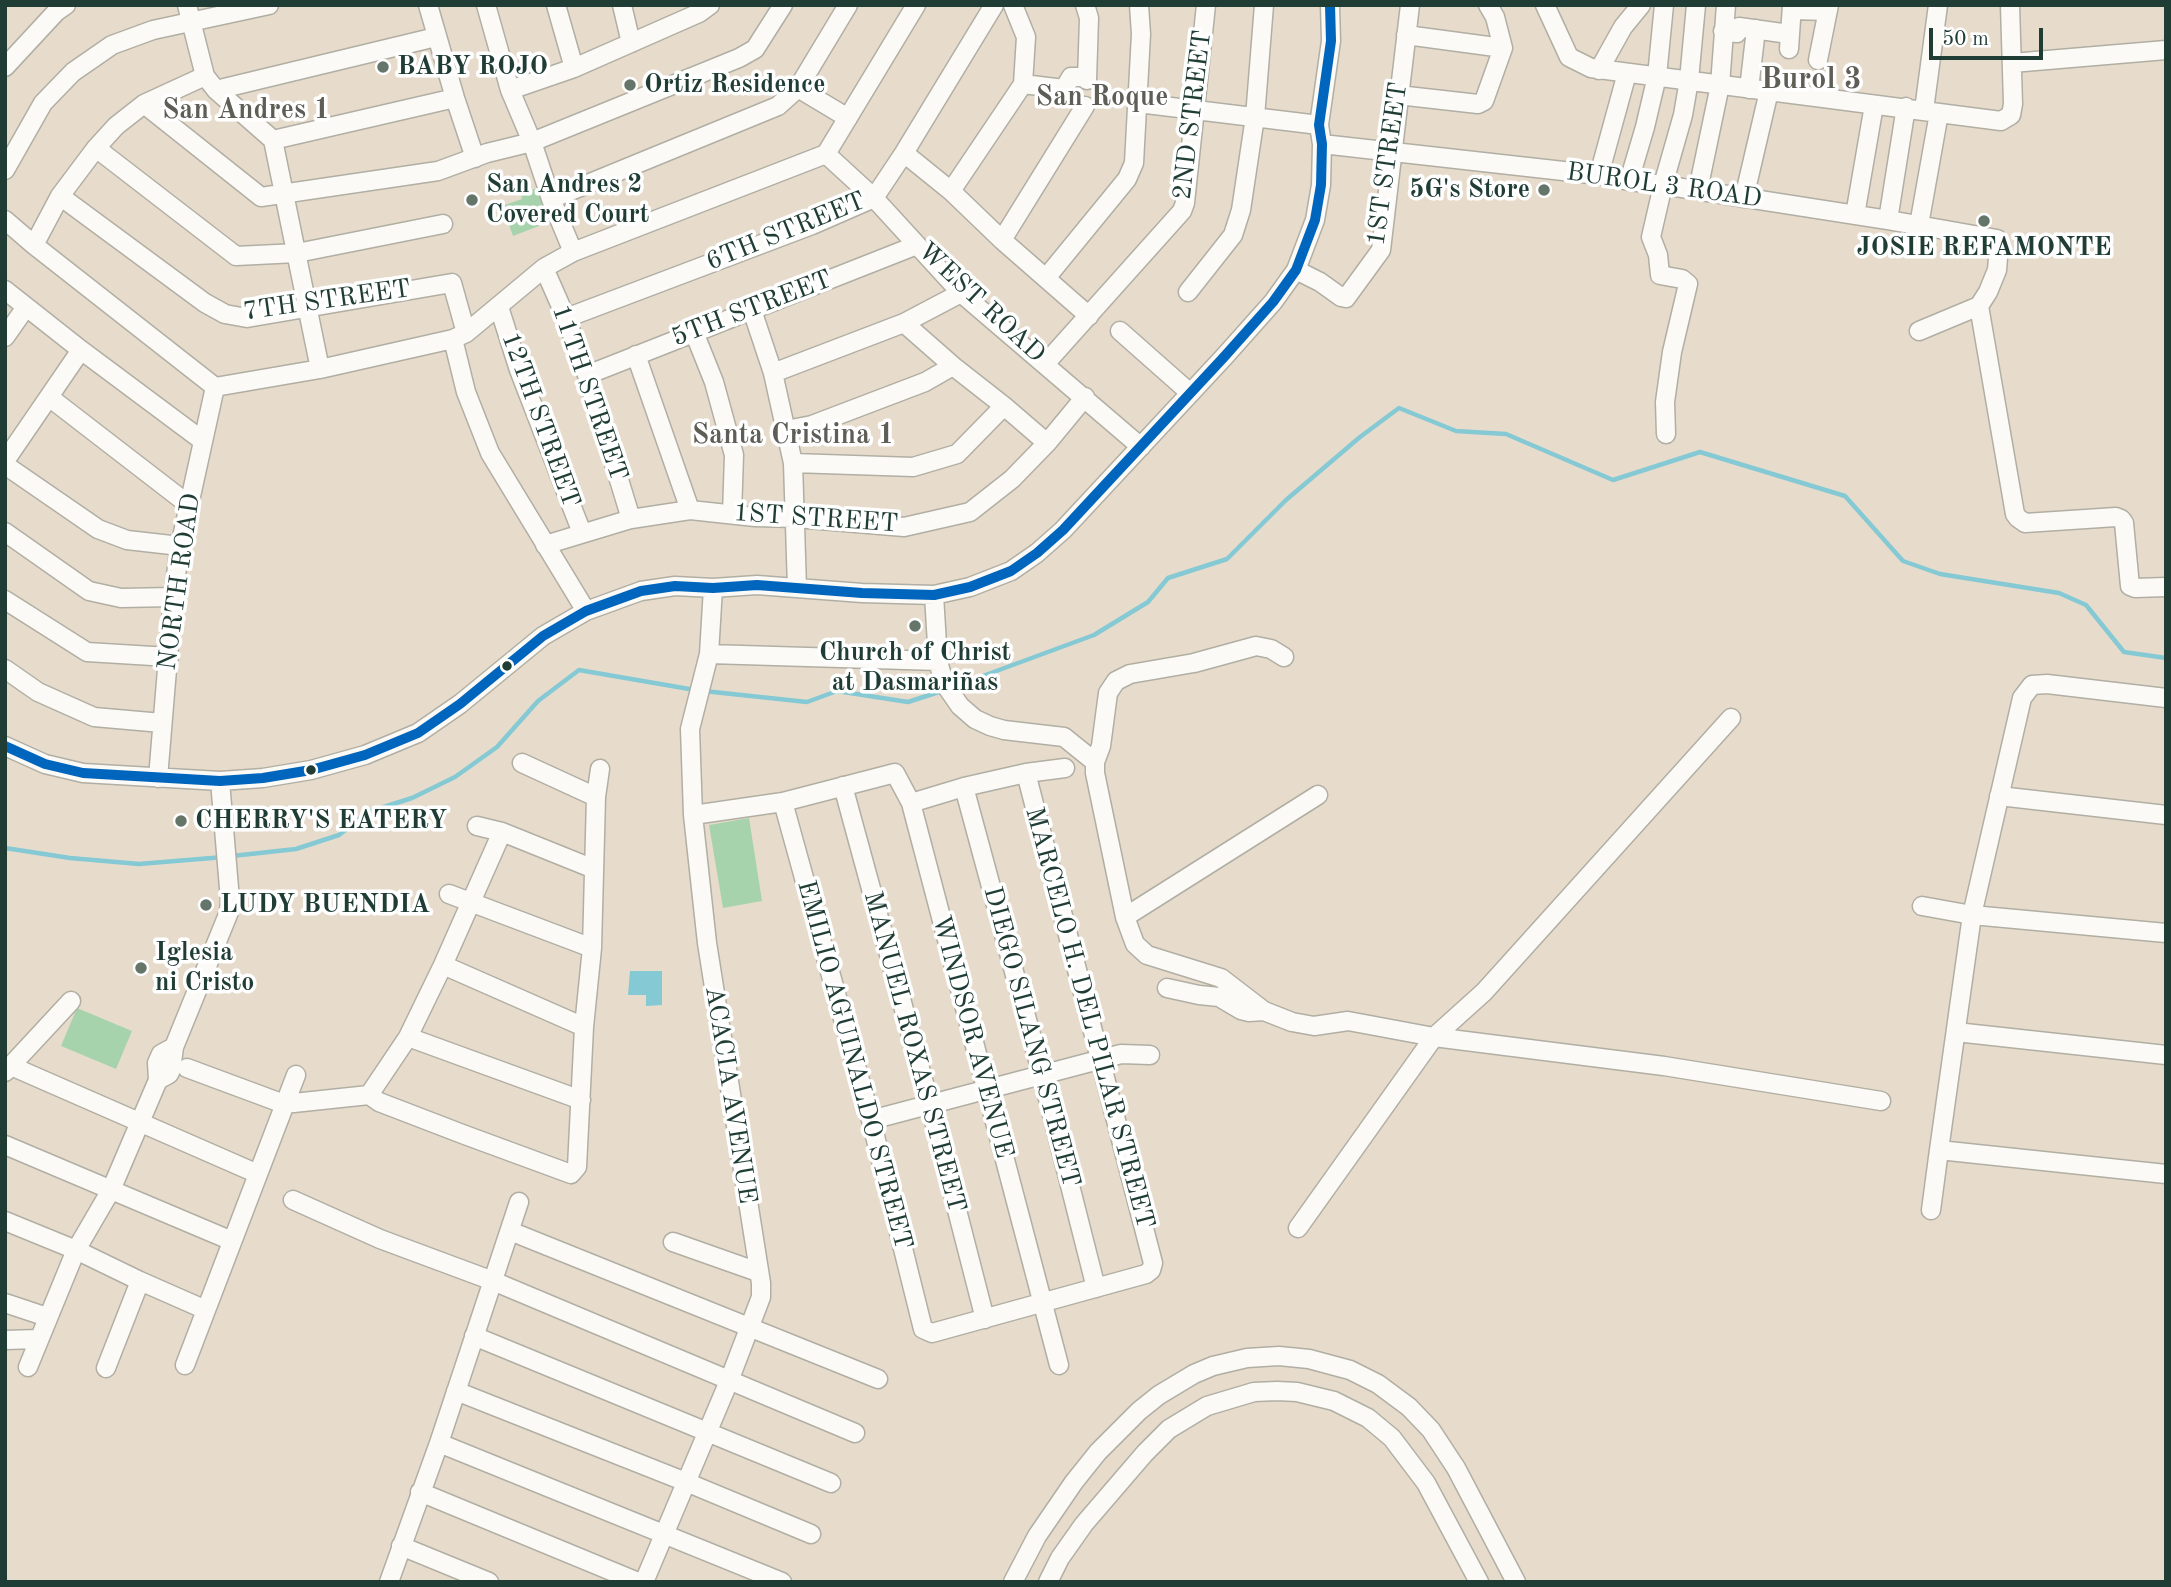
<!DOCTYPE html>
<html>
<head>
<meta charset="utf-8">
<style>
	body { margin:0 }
	#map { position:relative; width:2171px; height:1587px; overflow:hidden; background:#e7dccc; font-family:"Old Standard TT",serif }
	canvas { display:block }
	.frame { position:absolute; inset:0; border:7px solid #1f3d34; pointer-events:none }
	.scale { position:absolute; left:1929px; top:28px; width:114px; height:32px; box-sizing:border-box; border:4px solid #1f3d34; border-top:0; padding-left:9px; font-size:21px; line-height:24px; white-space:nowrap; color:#1f3d34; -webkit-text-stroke:5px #fff; paint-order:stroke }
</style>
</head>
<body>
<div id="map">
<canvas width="2171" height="1587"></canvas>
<div class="frame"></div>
<div class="scale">50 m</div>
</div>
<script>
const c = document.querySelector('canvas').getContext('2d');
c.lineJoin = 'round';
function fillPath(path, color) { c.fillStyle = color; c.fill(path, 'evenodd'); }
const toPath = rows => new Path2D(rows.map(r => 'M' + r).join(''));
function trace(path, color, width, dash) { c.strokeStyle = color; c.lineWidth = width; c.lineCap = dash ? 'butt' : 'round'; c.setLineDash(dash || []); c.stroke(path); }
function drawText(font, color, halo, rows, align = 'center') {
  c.font = font + ' "Old Standard TT",serif'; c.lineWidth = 7; c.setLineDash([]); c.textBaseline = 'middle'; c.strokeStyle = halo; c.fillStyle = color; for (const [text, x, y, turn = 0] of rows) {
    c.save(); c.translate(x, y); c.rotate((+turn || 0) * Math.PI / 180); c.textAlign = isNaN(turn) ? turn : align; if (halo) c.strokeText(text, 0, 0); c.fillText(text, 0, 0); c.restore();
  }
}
fillPath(toPath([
	[544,185,557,219,513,236,502,206,522,199,521,194],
	[749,818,762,901,723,908,709,825],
	[77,1008,132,1031,116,1069,61,1046]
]), '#a7d3ac');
fillPath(toPath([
	[630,971,662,971,662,1005,646,1006,646,995,628,995]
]), '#84c9d4');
trace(toPath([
	[953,687,1094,635,1148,602,1168,578,1227,559,1286,500,1360,437,1399,408,1456,431,1506,434,1613,480,1700,452,1845,496,1903,561,1940,574,2059,593,2086,605,2124,652,2166,658],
	[704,691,807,702,837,691,908,702,945,690],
	[5,848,70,858,139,864,224,857],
	[232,856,296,849,339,835,368,812,412,798,455,777,497,747,538,701,579,670,695,690]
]), '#84c9d4', 4.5);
const minor = toPath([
	[187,5,205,76,216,90,273,140,320,369],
	[428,5,455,98,475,158],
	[486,5,510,90,532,142,551,199,573,252],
	[556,5,574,68],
	[622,5,631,43],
	[1085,5,1089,18,1087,80],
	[1545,5,1569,57,1591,68,2001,121,2011,115,2013,104,2010,5],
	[1792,10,1828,11],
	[1723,31,1737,33,1739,27,1789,34],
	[1406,35,1503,48],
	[1789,49,1792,5],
	[1818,60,1829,5],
	[2012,63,2166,50],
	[5,67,56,12,66,5],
	[1599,70,1623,27,1641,5],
	[1023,84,1064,89,1071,77,1087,77],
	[798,88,848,118],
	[1749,89,1756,29],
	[216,90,436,37],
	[510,90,574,68,699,13,710,5],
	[1398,95,1478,104,1484,101,1503,48,1495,17,1488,5],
	[1138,103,1319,125],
	[144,104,261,197,438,171,487,153,532,142,739,58,755,49,783,5],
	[1924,110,1938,5],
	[273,140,455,98],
	[1322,144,1599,175,1629,181,1663,185,1888,220,1997,239,1999,246,1997,270,1988,292,1979,306,1919,331],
	[96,148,236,256,297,253,443,224],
	[904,153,951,191,1002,240,1089,316],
	[826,154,874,198,961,293,1141,447],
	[5,170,43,103,73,72,112,45,153,30,269,5],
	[1599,175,1627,73],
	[1629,181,1645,127,1657,76,1664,5],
	[1698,190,1720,85,1726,5],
	[951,191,1023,84,1026,37,1013,5],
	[60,196,205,303,225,314,247,318,452,283,466,333],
	[1744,198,1769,91],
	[551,199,778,106,798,88,848,5],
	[1855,215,1874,105],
	[5,220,34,245,215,387,320,369,453,339,466,333,544,268,573,252,826,154,916,5],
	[1888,220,1906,107],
	[1919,225,1939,113],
	[1002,240,1085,106],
	[34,245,60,196,96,148,116,126,144,104,205,76],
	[544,268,566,318,587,375,631,519],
	[1296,270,1320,282,1341,297,1346,298,1381,250,1410,5],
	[1046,278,1127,179,1134,163,1141,34,1139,5],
	[5,290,81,350,203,441],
	[1188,292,1233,235,1241,210,1255,117,1264,5],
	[1979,306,2015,514,2018,518,2025,523,2116,517,2121,519,2124,523,2130,586,2135,588,2166,587],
	[499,307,519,370,582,533],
	[752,310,773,373,793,463,797,588],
	[566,318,812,225,874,198,904,153,994,5],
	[904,323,953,366,1004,406,1047,443],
	[1120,331,1189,392],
	[694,332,714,382,734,455,732,514],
	[5,337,26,307],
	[453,339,466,392,490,453,586,611],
	[636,355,690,510],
	[1045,364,1182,211,1185,203,1206,5],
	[773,373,904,323,961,293],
	[587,375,917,245],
	[49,397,189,505],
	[786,430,812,425,925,382,953,366],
	[1666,434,1665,402,1672,352,1688,284,1682,279,1660,275,1658,255,1651,237,1663,185,1683,115,1689,80,1696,5],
	[5,461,81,350],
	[793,463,913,467,957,454,1004,406],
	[5,465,98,529,127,540,180,546],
	[5,532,89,591,121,598,173,597],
	[545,545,631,519,690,510,755,517,796,518,904,527,970,512,1012,479,1047,443,1085,397],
	[934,595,938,661,944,683,960,706,975,719,990,726,1004,730,1064,737,1095,762],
	[5,600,87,652,169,657],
	[709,654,938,661],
	[5,669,38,692,94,717,162,723],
	[2166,698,2047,684,2032,685,2022,698,1972,915,1939,1150,2166,1174],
	[5,746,45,764,83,773,220,781,263,778,311,770,365,755,418,733,460,704,543,636,586,611,641,591,675,586,713,588,757,585,862,593,934,595,970,587,1011,571,1037,553,1063,530,1224,357,1273,302,1296,270,1315,220,1321,185,1322,144,1319,125,1331,41,1330,5],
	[522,763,596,797],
	[158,778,173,597,180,546,215,387],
	[843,786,930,1105,985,1319],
	[964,787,1042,1075,1096,1288],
	[1999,796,2166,815],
	[783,802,871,1120,923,1329,932,1333,1146,1274,1151,1270,1153,1263,1026,773],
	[911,803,964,787,1026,773,1065,768],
	[693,815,783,802,895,773,911,803,1059,1365],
	[477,826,502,832,594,869],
	[502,832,443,965,584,1027],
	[449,894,592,948],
	[1922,906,1972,915,2166,933],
	[1125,917,1318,795],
	[443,965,408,1037,581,1100],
	[1167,988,1199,995,1219,997,1241,1010,1249,1012,1264,1011,1292,1022,1314,1026,1348,1021,1434,1037,1664,1066,1881,1101],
	[1264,1011,1221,978,1147,955,1135,944,1125,917,1095,773,1095,762,1101,746,1108,693,1116,681,1130,674,1194,663,1256,646,1271,649,1284,657],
	[1956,1032,2166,1055],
	[11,1066,258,1174],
	[187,1068,284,1104,369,1095,379,1102,465,1135,571,1174,577,1167,584,1027,592,948,596,797,600,769],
	[5,1072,71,1001],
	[158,1080,169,1074,171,1070,174,1047,229,912,230,900,220,781],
	[369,1095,408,1037],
	[871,1120,1121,1054,1150,1055],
	[5,1145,232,1241],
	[293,1200,380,1239,493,1281,855,1433],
	[1931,1210,1939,1150],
	[5,1221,76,1250,140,1281,206,1310],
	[1298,1228,1434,1037,1484,992,1731,718],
	[510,1231,878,1379],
	[673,1242,758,1272],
	[5,1303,47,1317],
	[474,1336,831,1483],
	[5,1340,38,1339],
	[185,1365,296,1075],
	[28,1367,76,1250,111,1190,158,1080,157,1063,161,1054,174,1047],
	[106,1368,140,1281],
	[456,1391,686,1482,811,1534],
	[439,1443,782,1582],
	[420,1492,638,1582],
	[401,1546,489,1582],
	[389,1582,439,1443,519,1202],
	[644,1582,729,1381,761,1297,761,1283,707,943,693,815,690,729,709,654,713,588],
	[1013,1582,1037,1536,1074,1482,1098,1452,1139,1411,1159,1395,1194,1374,1213,1366,1247,1358,1279,1356,1309,1359,1350,1370,1378,1384,1409,1407,1431,1430,1456,1468,1516,1582],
	[1048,1582,1060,1558,1084,1524,1145,1453,1169,1429,1207,1406,1254,1392,1277,1391,1297,1392,1334,1401,1368,1418,1392,1438,1426,1483,1479,1582]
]);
trace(minor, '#b1aea3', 21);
trace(minor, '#fbfaf7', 18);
trace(toPath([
	[5,746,45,764,83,773,220,781,263,778,311,770,365,755,418,733,460,704,543,636,586,611,641,591,675,586,713,588,757,585,862,593,934,595,970,587,1011,571,1037,553,1063,530,1224,357,1273,302,1296,270,1315,220,1321,185,1322,144,1319,125,1331,41,1330,5]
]), '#0065bd', 10);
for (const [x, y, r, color] of [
	[383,67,7,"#657569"],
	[630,85,7,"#657569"],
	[1544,190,7,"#657569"],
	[472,200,7,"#657569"],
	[1984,221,7,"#657569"],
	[915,626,7,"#657569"],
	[507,666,6,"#1f3d34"],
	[311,770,6,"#1f3d34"],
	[181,821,7,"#657569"],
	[206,905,7,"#657569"],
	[141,968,7,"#657569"]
]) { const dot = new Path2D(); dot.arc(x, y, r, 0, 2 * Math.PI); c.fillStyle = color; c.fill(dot); trace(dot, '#fff', 2.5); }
drawText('bold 26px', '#1f3d34', '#fff', [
	["BABY ROJO",397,67],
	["Ortiz Residence",644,85],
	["San Andres 2",486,185],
	["Covered Court",486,215],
	["5G's Store",1530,190,"right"],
	["JOSIE REFAMONTE",1984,248,"center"],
	["Church of Christ",915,653,"center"],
	["at Dasmariñas",915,683,"center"],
	["CHERRY'S EATERY",195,821],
	["LUDY BUENDIA",220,905],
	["Iglesia",155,953],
	["ni Cristo",155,983]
], 'left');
drawText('26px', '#1f3d34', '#fff', [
	["2ND STREET",1193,115,-83],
	["1ST STREET",1388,164,-82],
	["BUROL 3 ROAD",1664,186,8],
	["6TH STREET",786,232,-22],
	["7TH STREET",327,301,-8],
	["WEST ROAD",981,303,43],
	["5TH STREET",752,309,-21],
	["11TH STREET",589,393,71],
	["12TH STREET",540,420,70],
	["1ST STREET",816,519,4],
	["NORTH ROAD",180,582,-82],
	["MARCELO H. DEL PILAR STREET",1089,1018,75],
	["WINDSOR AVENUE",972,1037,75],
	["DIEGO SILANG STREET",1031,1037,75],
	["MANUEL ROXAS STREET",914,1052,75],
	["EMILIO AGUINALDO STREET",854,1065,75],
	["ACACIA AVENUE",730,1095,81]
]);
drawText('bold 28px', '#5e5e56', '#fff', [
	["San Roque",1102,98],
	["San Andres 1",246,111],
	["Santa Cristina 1",793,436]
]);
drawText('bold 30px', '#5e5e56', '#fff', [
	["Burol 3",1811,80]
]);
</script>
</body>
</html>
